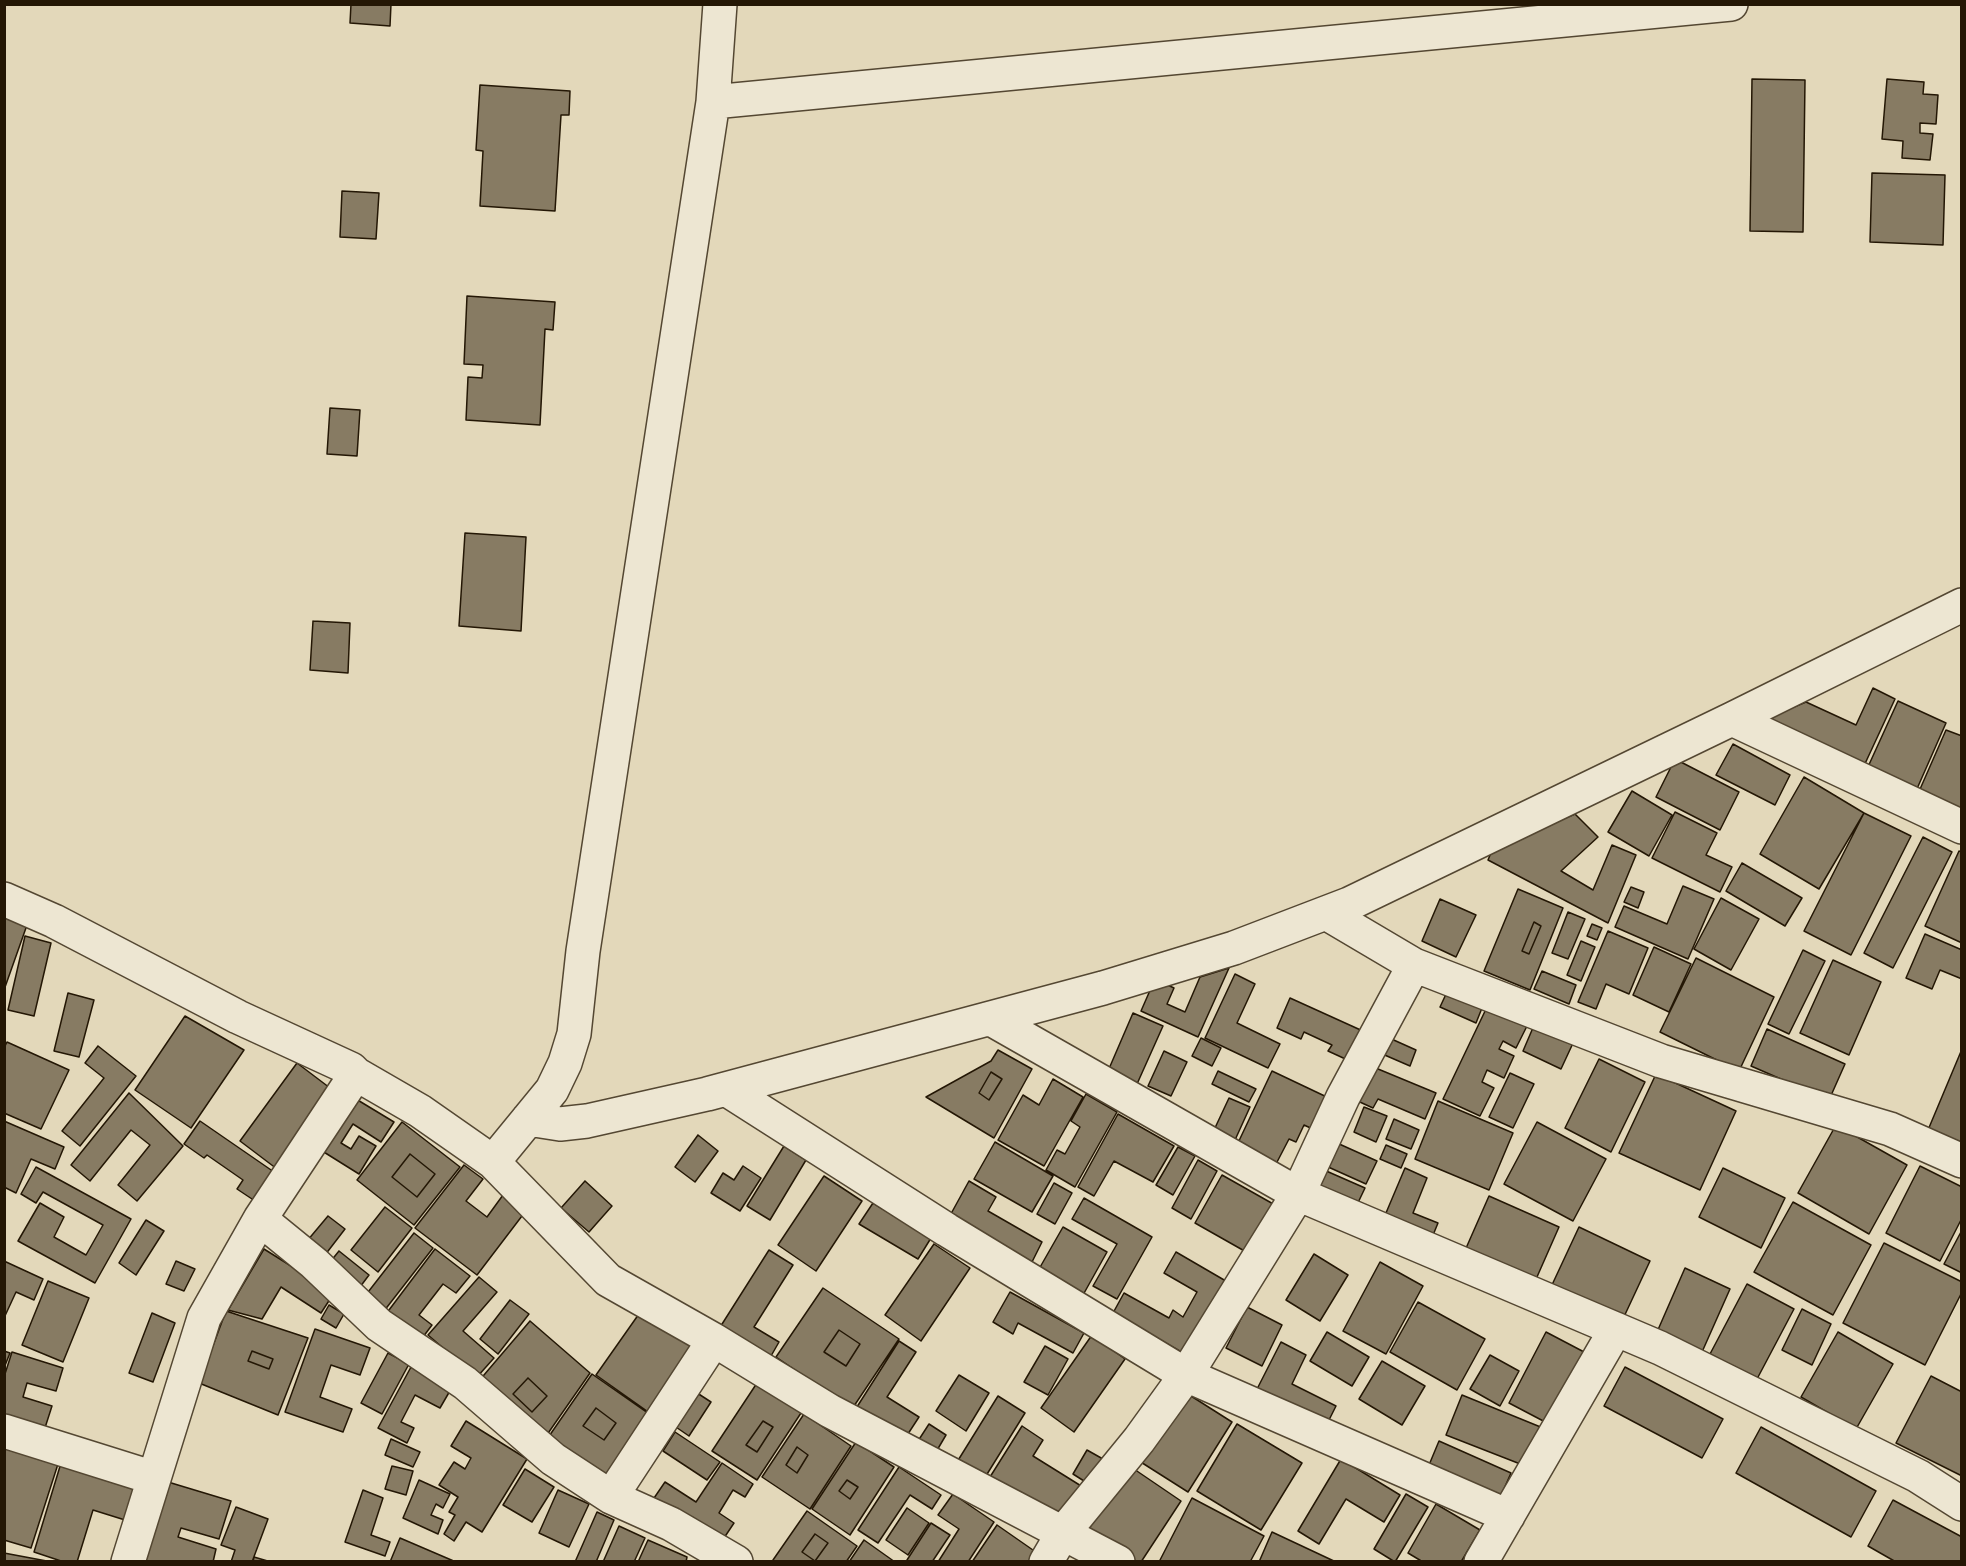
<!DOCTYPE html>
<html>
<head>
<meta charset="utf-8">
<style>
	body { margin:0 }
	#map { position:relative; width:1966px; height:1566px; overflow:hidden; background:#e3d8ba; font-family:Vollkorn,serif }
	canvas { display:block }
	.frame { position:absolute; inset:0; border:6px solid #241705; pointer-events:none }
</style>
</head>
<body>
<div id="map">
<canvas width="1966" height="1566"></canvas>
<div class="frame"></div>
</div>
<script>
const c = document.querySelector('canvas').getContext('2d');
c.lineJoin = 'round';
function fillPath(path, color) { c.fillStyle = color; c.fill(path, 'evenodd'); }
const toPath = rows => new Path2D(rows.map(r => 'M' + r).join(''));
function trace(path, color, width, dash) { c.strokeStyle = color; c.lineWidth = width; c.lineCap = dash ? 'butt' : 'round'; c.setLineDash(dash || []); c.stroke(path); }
const building = toPath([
	[351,4,391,4,390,26,350,23,351,4],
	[1752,79,1805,80,1803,232,1750,231,1752,79],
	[1887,79,1924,82,1923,94,1938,95,1936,124,1920,123,1920,133,1933,134,1930,160,1902,158,1903,141,1882,139,1887,79],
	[480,85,570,91,569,115,561,115,555,211,480,206,483,151,476,150,480,85],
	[1872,173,1945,175,1943,245,1870,242,1872,173],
	[342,191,379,193,376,239,340,237,342,191],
	[467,296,555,302,553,330,545,329,540,425,466,420,468,377,482,378,483,365,464,364,467,296],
	[330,408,360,410,357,456,327,454,330,408],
	[465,533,526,537,521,631,459,626,465,533],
	[313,621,350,623,348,673,310,670,313,621],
	[1873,688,1895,699,1863,768,1757,722,1806,702,1856,725,1873,688],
	[1898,701,1946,723,1916,791,1867,769,1898,701],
	[1946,730,1962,736,1962,816,1917,796,1946,730],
	[1733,744,1790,775,1775,805,1716,775,1733,744],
	[1675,759,1739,792,1720,830,1656,797,1675,759],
	[1804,777,1864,813,1819,889,1760,854,1804,777],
	[1632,791,1672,815,1649,856,1608,832,1632,791],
	[1675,812,1717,833,1706,855,1732,867,1720,892,1652,858,1675,812],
	[1864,813,1911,836,1851,955,1804,931,1864,813],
	[1575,814,1598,837,1561,871,1593,890,1612,845,1636,855,1608,923,1488,860,1493,848,1575,814],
	[1923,837,1952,852,1893,968,1864,953,1923,837],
	[1959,851,1962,852,1962,943,1925,926,1959,851],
	[1742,863,1802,898,1785,926,1726,891,1742,863],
	[1683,886,1714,899,1688,959,1615,927,1624,906,1667,924,1683,886],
	[1631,887,1644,892,1638,908,1624,902,1631,887],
	[1518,889,1563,908,1530,990,1484,971,1518,889],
	[1534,922,1541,926,1529,954,1522,951,1534,922],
	[1721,898,1759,919,1731,970,1694,949,1721,898],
	[1440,899,1476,915,1456,957,1422,941,1440,899],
	[1568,912,1585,919,1568,959,1552,953,1568,912],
	[4,916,27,925,4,990,4,916],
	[1534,922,1541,926,1529,954,1522,951,1534,922],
	[1592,924,1602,928,1597,940,1587,936,1592,924],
	[1608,931,1648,948,1629,994,1606,984,1596,1009,1578,1002,1608,931],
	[1925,934,1962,950,1962,979,1940,970,1932,989,1906,978,1925,934],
	[25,936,51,943,34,1016,8,1010,25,936],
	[1581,941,1595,947,1581,981,1567,975,1581,941],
	[1654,947,1691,964,1669,1012,1633,995,1654,947],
	[1803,950,1825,961,1789,1034,1768,1024,1803,950],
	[1696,958,1774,997,1739,1071,1660,1032,1696,958],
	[1833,960,1881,982,1849,1055,1800,1033,1833,960],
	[1229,968,1198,1037,1141,1011,1155,979,1174,988,1167,1004,1185,1012,1200,977,1229,968],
	[1542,971,1576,985,1569,1004,1534,989,1542,971],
	[1235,974,1255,984,1237,1023,1280,1044,1268,1068,1205,1038,1235,974],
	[1447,992,1482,1008,1476,1023,1440,1007,1447,992],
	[68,993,94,1000,79,1057,54,1051,68,993],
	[1290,998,1365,1032,1352,1062,1328,1051,1332,1045,1304,1032,1301,1039,1277,1028,1290,998],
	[1487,1007,1527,1026,1516,1048,1503,1041,1499,1049,1514,1056,1504,1078,1487,1070,1482,1082,1494,1088,1480,1116,1443,1099,1487,1007],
	[1133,1013,1163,1026,1137,1084,1108,1071,1133,1013],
	[185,1016,244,1050,191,1128,135,1090,185,1016],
	[1535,1023,1574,1041,1561,1069,1523,1051,1535,1023],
	[1767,1029,1845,1064,1829,1100,1751,1066,1767,1029],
	[1387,1037,1416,1050,1410,1066,1380,1053,1387,1037],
	[1201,1038,1221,1048,1212,1066,1192,1056,1201,1038],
	[7,1042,69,1070,41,1129,4,1113,4,1048,7,1042],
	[98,1046,136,1076,80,1146,62,1131,104,1078,85,1063,98,1046],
	[1962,1049,1962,1145,1928,1130,1962,1049],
	[998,1050,1032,1069,994,1138,926,1097,991,1061,998,1050],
	[991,1072,1002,1079,989,1100,979,1093,991,1072],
	[1164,1051,1187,1062,1171,1096,1148,1086,1164,1051],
	[1599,1059,1645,1082,1611,1152,1565,1128,1599,1059],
	[297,1063,334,1091,277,1169,240,1141,297,1063],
	[1366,1064,1436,1093,1425,1119,1378,1099,1373,1108,1351,1098,1366,1064],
	[1218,1071,1256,1089,1249,1102,1212,1084,1218,1071],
	[1272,1071,1331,1099,1317,1131,1304,1125,1296,1142,1289,1139,1276,1164,1237,1145,1272,1071],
	[991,1072,1002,1079,989,1100,979,1093,991,1072],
	[1510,1073,1534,1084,1513,1128,1489,1117,1510,1073],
	[1656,1074,1736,1111,1700,1190,1619,1153,1656,1074],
	[1053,1079,1083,1097,1044,1166,998,1140,1023,1095,1039,1105,1053,1079],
	[129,1093,183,1146,137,1201,118,1185,150,1145,131,1130,90,1181,71,1165,129,1093],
	[1086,1094,1117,1112,1075,1187,1046,1170,1057,1150,1065,1154,1080,1127,1071,1121,1086,1094],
	[351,1096,394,1122,381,1142,353,1124,341,1143,351,1149,359,1136,376,1146,359,1174,319,1149,351,1096],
	[1229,1098,1250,1107,1235,1140,1214,1130,1229,1098],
	[1438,1101,1513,1133,1489,1190,1415,1159,1438,1101],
	[1364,1107,1387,1116,1376,1142,1354,1132,1364,1107],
	[1118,1114,1174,1146,1153,1182,1114,1161,1094,1196,1078,1187,1118,1114],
	[1394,1119,1419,1130,1411,1149,1386,1139,1394,1119],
	[4,1121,64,1147,55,1169,31,1159,16,1193,4,1187,4,1121],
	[200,1121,274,1172,255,1201,237,1189,243,1180,207,1155,204,1158,184,1144,200,1121],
	[402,1122,460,1167,414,1225,357,1180,402,1122],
	[410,1154,435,1174,417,1197,392,1177,410,1154],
	[1537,1122,1606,1159,1573,1221,1504,1184,1537,1122],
	[1836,1125,1907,1165,1869,1234,1798,1193,1836,1125],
	[698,1135,718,1151,695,1182,675,1167,698,1135],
	[995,1142,1053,1176,1032,1212,974,1179,995,1142],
	[1337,1143,1377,1161,1366,1184,1326,1166,1337,1143],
	[1386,1145,1407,1154,1401,1168,1380,1159,1386,1145],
	[784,1146,806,1160,770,1220,747,1206,784,1146],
	[1178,1147,1195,1156,1173,1195,1156,1185,1178,1147],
	[410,1154,435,1174,417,1197,392,1177,410,1154],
	[1198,1160,1217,1171,1191,1219,1172,1208,1198,1160],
	[464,1165,483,1179,466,1201,487,1217,503,1195,525,1212,477,1275,415,1228,464,1165],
	[743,1166,761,1178,740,1211,711,1193,723,1173,734,1180,743,1166],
	[1920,1166,1962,1187,1962,1218,1940,1261,1886,1233,1920,1166],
	[36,1167,131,1219,95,1283,18,1241,40,1203,64,1217,54,1237,86,1255,103,1225,43,1192,36,1203,21,1194,36,1167],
	[1405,1168,1427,1178,1413,1213,1438,1223,1431,1240,1383,1220,1405,1168],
	[1723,1168,1785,1198,1761,1248,1699,1217,1723,1168],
	[1324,1170,1365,1188,1355,1209,1315,1191,1324,1170],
	[1222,1175,1275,1205,1248,1253,1195,1223,1222,1175],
	[824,1176,862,1201,816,1271,778,1245,824,1176],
	[585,1181,612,1206,589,1232,561,1208,585,1181],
	[969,1181,996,1197,988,1211,1042,1242,1029,1268,947,1221,969,1181],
	[1054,1183,1072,1193,1055,1224,1037,1214,1054,1183],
	[1489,1196,1559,1227,1533,1286,1463,1255,1489,1196],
	[1084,1198,1152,1237,1117,1299,1093,1286,1117,1244,1072,1219,1084,1198],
	[1793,1202,1871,1245,1833,1315,1754,1272,1793,1202],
	[873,1203,931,1238,918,1259,859,1224,873,1203],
	[385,1207,412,1228,378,1272,351,1250,385,1207],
	[328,1216,345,1229,325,1255,307,1241,328,1216],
	[146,1220,164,1231,136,1275,119,1263,146,1220],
	[1063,1227,1107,1252,1083,1295,1039,1269,1063,1227],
	[1579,1227,1650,1261,1622,1321,1551,1287,1579,1227],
	[1962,1230,1962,1273,1944,1264,1962,1230],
	[414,1233,433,1248,384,1311,365,1296,414,1233],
	[1884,1243,1962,1282,1962,1292,1925,1365,1843,1323,1884,1243],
	[934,1244,970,1268,921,1341,885,1315,934,1244],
	[264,1249,334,1293,321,1313,281,1287,262,1319,228,1310,264,1249],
	[435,1249,470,1276,456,1293,443,1284,419,1315,432,1325,420,1341,386,1314,435,1249],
	[769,1250,793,1265,754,1327,779,1342,767,1363,717,1332,769,1250],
	[339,1251,369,1275,357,1291,326,1267,339,1251],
	[1176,1252,1231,1284,1190,1357,1113,1313,1124,1293,1169,1318,1173,1310,1183,1317,1197,1292,1164,1273,1176,1252],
	[1314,1254,1348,1275,1320,1321,1286,1300,1314,1254],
	[4,1261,43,1279,34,1300,16,1292,4,1318,4,1261],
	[176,1261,195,1269,184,1291,166,1284,176,1261],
	[1380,1262,1423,1286,1386,1354,1343,1331,1380,1262],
	[1685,1268,1730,1289,1702,1352,1657,1332,1685,1268],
	[479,1277,497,1292,463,1331,494,1358,477,1377,428,1335,479,1277],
	[48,1281,89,1298,63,1362,22,1345,48,1281],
	[1747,1284,1794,1309,1757,1379,1710,1354,1747,1284],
	[823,1288,899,1339,852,1409,776,1357,823,1288],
	[839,1330,860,1344,846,1366,824,1352,839,1330],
	[1010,1292,1084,1333,1073,1353,1018,1323,1013,1334,993,1322,1010,1292],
	[510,1300,529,1314,498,1354,480,1339,510,1300],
	[1418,1302,1485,1339,1457,1390,1390,1352,1418,1302],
	[329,1305,344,1314,336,1328,321,1319,329,1305],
	[1247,1307,1282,1325,1262,1366,1226,1348,1247,1307],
	[1802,1309,1831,1324,1812,1365,1782,1350,1802,1309],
	[226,1311,308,1338,278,1415,199,1383,226,1311],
	[252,1351,273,1359,269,1369,248,1361,252,1351],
	[641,1311,699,1352,654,1416,596,1375,641,1311],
	[152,1313,175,1323,153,1382,129,1373,152,1313],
	[530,1321,590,1373,544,1439,478,1382,530,1321],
	[528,1378,547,1396,532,1412,513,1394,528,1378],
	[315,1329,370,1348,360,1375,331,1365,320,1397,352,1409,343,1432,285,1412,315,1329],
	[839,1330,860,1344,846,1366,824,1352,839,1330],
	[1327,1332,1369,1357,1352,1386,1310,1361,1327,1332],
	[1546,1332,1586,1353,1549,1424,1509,1403,1546,1332],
	[1838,1332,1893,1364,1856,1429,1801,1397,1838,1332],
	[1092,1335,1125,1359,1074,1432,1041,1408,1092,1335],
	[899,1341,916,1352,887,1397,919,1417,904,1440,855,1410,899,1341],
	[1281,1342,1306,1355,1292,1384,1336,1406,1325,1428,1255,1393,1281,1342],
	[1045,1346,1068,1359,1048,1395,1024,1382,1045,1346],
	[4,1351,10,1353,4,1368,4,1351],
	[252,1351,273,1359,269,1369,248,1361,252,1351],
	[12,1352,63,1368,56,1391,27,1383,23,1397,52,1406,43,1434,4,1423,4,1377,12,1352],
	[388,1353,409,1364,382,1414,361,1403,388,1353],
	[1490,1355,1519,1371,1500,1406,1470,1389,1490,1355],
	[1382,1361,1425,1386,1402,1425,1359,1399,1382,1361],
	[411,1367,451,1389,440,1408,415,1395,401,1422,414,1428,407,1443,378,1428,411,1367],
	[1625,1367,1723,1419,1702,1458,1604,1406,1625,1367],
	[592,1374,652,1416,604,1484,545,1442,592,1374],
	[596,1408,616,1423,604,1440,583,1426,596,1408],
	[959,1375,989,1393,966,1431,936,1411,959,1375],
	[1931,1376,1962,1392,1962,1476,1896,1443,1931,1376],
	[528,1378,547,1396,532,1412,513,1394,528,1378],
	[757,1383,801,1413,757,1480,712,1451,757,1383],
	[763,1421,773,1427,757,1452,746,1445,763,1421],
	[691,1389,711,1402,689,1436,670,1423,691,1389],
	[1180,1389,1232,1422,1188,1492,1136,1459,1180,1389],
	[1462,1395,1543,1428,1528,1467,1446,1435,1462,1395],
	[998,1396,1025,1413,984,1479,957,1462,998,1396],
	[596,1408,616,1423,604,1440,583,1426,596,1408],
	[804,1414,851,1446,810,1509,762,1477,804,1414],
	[797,1447,808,1455,797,1473,786,1465,797,1447],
	[466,1421,527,1459,482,1532,466,1522,454,1541,444,1534,455,1515,449,1512,458,1497,439,1485,454,1462,465,1469,471,1458,451,1446,466,1421],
	[763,1421,773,1427,757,1452,746,1445,763,1421],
	[929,1424,946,1435,936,1452,918,1441,929,1424],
	[1237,1424,1302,1463,1261,1530,1197,1491,1237,1424],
	[1022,1426,1043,1440,1033,1456,1086,1489,1064,1523,990,1477,1022,1426],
	[1761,1427,1876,1491,1851,1537,1736,1473,1761,1427],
	[675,1432,720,1462,707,1480,663,1451,675,1432],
	[391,1439,420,1452,413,1467,385,1455,391,1439],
	[1439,1441,1511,1473,1500,1498,1429,1465,1439,1441],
	[856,1442,894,1467,850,1535,812,1509,856,1442],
	[847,1480,858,1487,850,1499,839,1491,847,1480],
	[797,1447,808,1455,797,1473,786,1465,797,1447],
	[4,1448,58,1464,31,1548,4,1540,4,1448],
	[1087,1450,1110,1463,1095,1488,1073,1474,1087,1450],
	[1341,1459,1400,1495,1384,1522,1346,1499,1319,1544,1298,1531,1341,1459],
	[61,1463,135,1485,125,1520,93,1510,77,1562,64,1562,34,1552,61,1463],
	[722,1463,753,1484,745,1497,733,1490,719,1513,734,1523,722,1541,706,1526,692,1517,687,1524,652,1501,665,1482,696,1502,722,1463],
	[392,1466,413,1471,406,1495,385,1489,392,1466],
	[899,1467,941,1495,932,1509,910,1495,878,1543,858,1530,899,1467],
	[1131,1467,1181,1501,1141,1562,1126,1562,1085,1534,1131,1467],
	[525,1469,554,1487,532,1522,503,1505,525,1469],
	[419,1480,450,1494,443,1508,436,1504,431,1515,443,1520,438,1534,403,1518,419,1480],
	[847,1480,858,1487,850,1499,839,1491,847,1480],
	[168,1482,231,1501,219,1539,181,1528,178,1537,216,1549,213,1562,144,1562,168,1482],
	[363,1490,383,1498,371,1535,390,1542,385,1556,345,1542,363,1490],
	[558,1490,589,1504,569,1547,539,1533,558,1490],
	[953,1494,994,1522,968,1562,938,1562,959,1529,938,1515,953,1494],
	[1406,1494,1428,1507,1395,1562,1374,1549,1406,1494],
	[1192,1498,1264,1536,1250,1562,1159,1562,1192,1498],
	[1893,1500,1962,1537,1962,1562,1896,1562,1868,1546,1893,1500],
	[1436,1504,1480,1530,1461,1562,1423,1562,1408,1553,1436,1504],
	[236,1507,268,1519,252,1562,231,1562,235,1550,221,1545,236,1507],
	[907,1508,929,1523,908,1555,886,1540,907,1508],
	[807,1511,857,1546,846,1562,776,1562,773,1560,807,1511],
	[815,1534,828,1543,815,1561,802,1552,815,1534],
	[597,1512,614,1520,596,1562,575,1562,597,1512],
	[931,1523,950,1535,932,1562,910,1562,907,1560,931,1523],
	[997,1525,1043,1557,1040,1562,972,1562,997,1525],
	[619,1526,645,1538,634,1562,603,1562,619,1526],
	[1272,1532,1336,1562,1259,1562,1272,1532],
	[815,1534,828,1543,815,1561,802,1552,815,1534],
	[400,1538,456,1562,390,1562,400,1538],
	[648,1540,687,1557,686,1562,638,1562,648,1540],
	[864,1540,895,1562,849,1562,864,1540],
	[4,1553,52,1562,4,1562,4,1553],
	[254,1557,271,1562,253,1562,254,1557]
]);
fillPath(building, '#877b63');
trace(building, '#241705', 1.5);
const minor = toPath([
	[713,102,1731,4],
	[1732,719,1962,827],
	[4,899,54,921,238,1017,351,1069,356,1074,420,1111,493,1162,608,1280,714,1340,830,1411,1118,1562],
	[1326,913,1414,965,1661,1061,1890,1129,1962,1161],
	[991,1019,1298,1194,1660,1348,1918,1476,1962,1504],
	[356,1074,260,1219,314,1263,379,1325,465,1383,553,1459,611,1497,671,1524,736,1562],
	[726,1089,947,1230,1186,1375,1508,1516],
	[528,1119,560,1124,587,1121,707,1094,1103,988,1234,948,1349,904,1732,719,1962,605],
	[493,1162,552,1090,565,1063,574,1034,583,951,713,102,720,4],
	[4,1431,154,1478],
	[611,1497,714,1340],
	[128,1562,204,1318,260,1219],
	[1046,1562,1063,1533,1139,1440,1186,1375,1246,1278,1298,1194,1343,1097,1414,965],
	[1481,1562,1616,1329]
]);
trace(minor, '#544732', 36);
trace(minor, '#ede6d2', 33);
</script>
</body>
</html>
